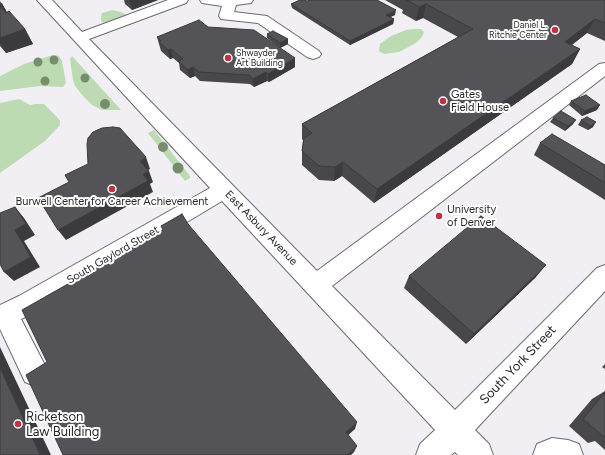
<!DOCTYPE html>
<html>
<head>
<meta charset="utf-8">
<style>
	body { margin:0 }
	canvas { display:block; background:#f1eff4 }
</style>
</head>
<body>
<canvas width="605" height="455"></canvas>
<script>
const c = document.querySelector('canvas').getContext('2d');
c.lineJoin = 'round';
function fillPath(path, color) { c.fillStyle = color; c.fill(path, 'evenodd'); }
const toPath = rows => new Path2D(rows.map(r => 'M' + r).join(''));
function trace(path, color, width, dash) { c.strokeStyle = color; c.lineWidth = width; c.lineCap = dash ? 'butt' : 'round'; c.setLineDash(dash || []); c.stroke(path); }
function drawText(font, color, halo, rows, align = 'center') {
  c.font = font + ' Figtree,sans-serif'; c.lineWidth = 4; c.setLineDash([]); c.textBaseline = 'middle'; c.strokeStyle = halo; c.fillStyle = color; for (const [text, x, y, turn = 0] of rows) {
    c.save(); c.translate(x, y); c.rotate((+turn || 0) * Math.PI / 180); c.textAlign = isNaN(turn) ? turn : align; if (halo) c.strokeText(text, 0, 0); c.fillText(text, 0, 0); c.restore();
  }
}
fillPath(toPath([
	[112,10,121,12,127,15,104,23,101,21,101,17,102,13],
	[414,29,421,29,424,32,422,37,416,43,399,52,384,54,379,51,380,44,391,36,406,30],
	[53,55,59,56,62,61,66,83,63,87,40,86,0,91,0,76,24,64],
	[72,56,121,110,102,110,92,105,83,96,75,86,73,80,70,59],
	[19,99,30,105,35,104,44,104,57,117,60,121,60,125,45,141,0,173,0,103],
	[154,130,190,176,190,178,185,181,148,133]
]), '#bddbb2');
const minor = toPath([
	[37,0,52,0,82,32,168,0,188,0,186,3,89,39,317,271,599,64,605,63,605,76,332,286,455,410,597,268,605,265,605,291,475,430,489,444,493,455,458,455,455,452,451,455,416,455,420,444,435,430,222,201,37,312,21,319,49,373,45,382,35,386,25,382,0,329,0,305,19,296,210,188,37,0],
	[200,0,253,0,251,3,236,5,234,12,267,16,319,51,321,54,319,57,313,59,307,57,258,23,221,19,219,16,222,6,202,3,200,0],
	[552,438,568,440,579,444,583,455,533,455,537,444,552,438]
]);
trace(minor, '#6c6a6e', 2);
fillPath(minor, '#fff');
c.fillStyle = '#788c6e';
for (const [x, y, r] of [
	[54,60,4.5],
	[38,62,4.5],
	[85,78,4.5],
	[45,81,4.5],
	[105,104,5],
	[163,147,5],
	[178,168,5.5]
]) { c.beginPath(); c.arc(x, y, r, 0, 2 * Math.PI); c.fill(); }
fillPath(toPath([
	[124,0,158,0,132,10,125,4],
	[385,0,605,0,605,41,587,33,572,45,580,49,572,64,374,203,342,176,334,181,319,180,302,165,302,151,303,140,302,139,302,124,458,37,423,18,416,21,402,13,403,10],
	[0,1,7,12,25,29,33,44,6,53,0,46],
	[307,1,395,15,390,17,394,19,393,24,350,45,292,8,291,4],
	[208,27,295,67,269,82,267,81,254,87,250,84,200,81,195,76,190,78,180,70,179,63,173,58,170,59,161,51,157,37],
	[267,34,288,39,288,44,280,48,267,38],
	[571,101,597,110,582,116,569,105],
	[553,118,573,124,565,131,550,122],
	[581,120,593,127,588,130,578,125],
	[540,143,605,165,605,200,534,155],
	[409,276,536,277,466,344,404,288],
	[605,364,605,369,602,367],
	[605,391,605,450,595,441,588,443,569,426,592,399]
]), '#48474b');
fillPath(toPath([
	[129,0,158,0,132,10],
	[2,3,9,17,0,8,0,4],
	[426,4,423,18,416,21,419,7],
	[396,10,395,15,386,19,386,15],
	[394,19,393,24,350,45,350,41],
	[595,19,587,33,557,56,565,42],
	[25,29,33,44,6,53,0,43,0,38],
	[288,39,288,44,280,48,280,43],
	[171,49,173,58,170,59,168,50],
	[580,49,572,64,374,203,377,189],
	[295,58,295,67,269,82,268,74],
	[193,67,195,76,190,78,188,70],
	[266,72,267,81,254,87,253,79],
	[600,105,597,110,582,116,585,111],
	[576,120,573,124,565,131,568,126],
	[596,122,593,127,588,130,590,126],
	[146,157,150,169,144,172,140,161],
	[343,162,342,176,334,181,335,167],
	[149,171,153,182,150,184,153,192,66,240,58,230,143,174],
	[15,207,24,218,35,235,24,241,40,267,14,281,4,272],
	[546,265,536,277,466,344,474,334],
	[0,347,51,455,40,455,0,368],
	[357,422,355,429,344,439,346,432],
	[357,446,354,452,351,455,347,455]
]), '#3b3a3d');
const building = toPath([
	[300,0,304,0,307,1,310,0,377,0,396,10,386,15,394,19,350,41,291,4,300,0],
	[407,0,605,0,605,23,595,19,565,42,580,49,377,189,343,162,335,167,319,166,302,151,304,138,312,133,302,124,473,29,426,4,419,7,407,0],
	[0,6,6,13,9,11,25,29,0,38,0,6],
	[199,20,208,27,254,30,295,58,268,74,266,72,253,79,249,75,199,72,193,67,188,70,178,61,183,59,171,49,168,50,159,42,161,41,157,37,199,20],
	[273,31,288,39,280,43,267,34,273,31],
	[586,95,600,105,585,111,571,101,586,95],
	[561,111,576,120,568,126,553,118,561,111],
	[587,117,596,122,590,126,581,120,587,117],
	[113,127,120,128,146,157,140,161,149,171,143,174,148,181,58,230,38,198,69,182,65,175,88,164,87,144,88,138,93,132,102,128,113,127],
	[552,134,605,165,605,183,540,143,552,134],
	[15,207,26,224,15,230,31,257,4,272,0,264,0,213,15,207],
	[182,214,188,224,357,422,346,432,357,446,347,455,63,455,26,375,47,362,22,310,163,230,161,226,182,214],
	[481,216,546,265,474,334,409,276,481,216],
	[0,368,40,455,0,455,0,368],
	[605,392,605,435,604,437,583,419,605,392]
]);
fillPath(building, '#545357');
trace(building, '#3b3a3d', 1);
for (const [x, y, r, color] of [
	[555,30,4,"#c13043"],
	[228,58,4,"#c13043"],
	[443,101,4,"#c13043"],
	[112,189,4,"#c13043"],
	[439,216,4,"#c13043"],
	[18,424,4,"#c13043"]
]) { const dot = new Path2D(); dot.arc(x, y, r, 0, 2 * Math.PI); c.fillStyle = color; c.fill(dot); trace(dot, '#fff', 1.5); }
drawText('9px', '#272728', '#fff', [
	["Daniel L.",547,25],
	["Ritchie Center",547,35],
	["Shwayder",236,53,"left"],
	["Art Building",236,63,"left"]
], 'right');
drawText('11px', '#272728', '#fff', [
	["Gates",451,95],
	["Field House",451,108],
	["Burwell Center for Career Achievement",112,202,"center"],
	["University",447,210],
	["of Denver",447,223]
], 'left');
drawText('11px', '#272728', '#fff', [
	["East Asbury Avenue",261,228,46],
	["South Gaylord Street",113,255,-30]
]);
drawText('13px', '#272728', '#fff', [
	["South York Street",518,365,-46]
]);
drawText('13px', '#272728', '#fff', [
	["Ricketson",26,417],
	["Law Building",26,432]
], 'left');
</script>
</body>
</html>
